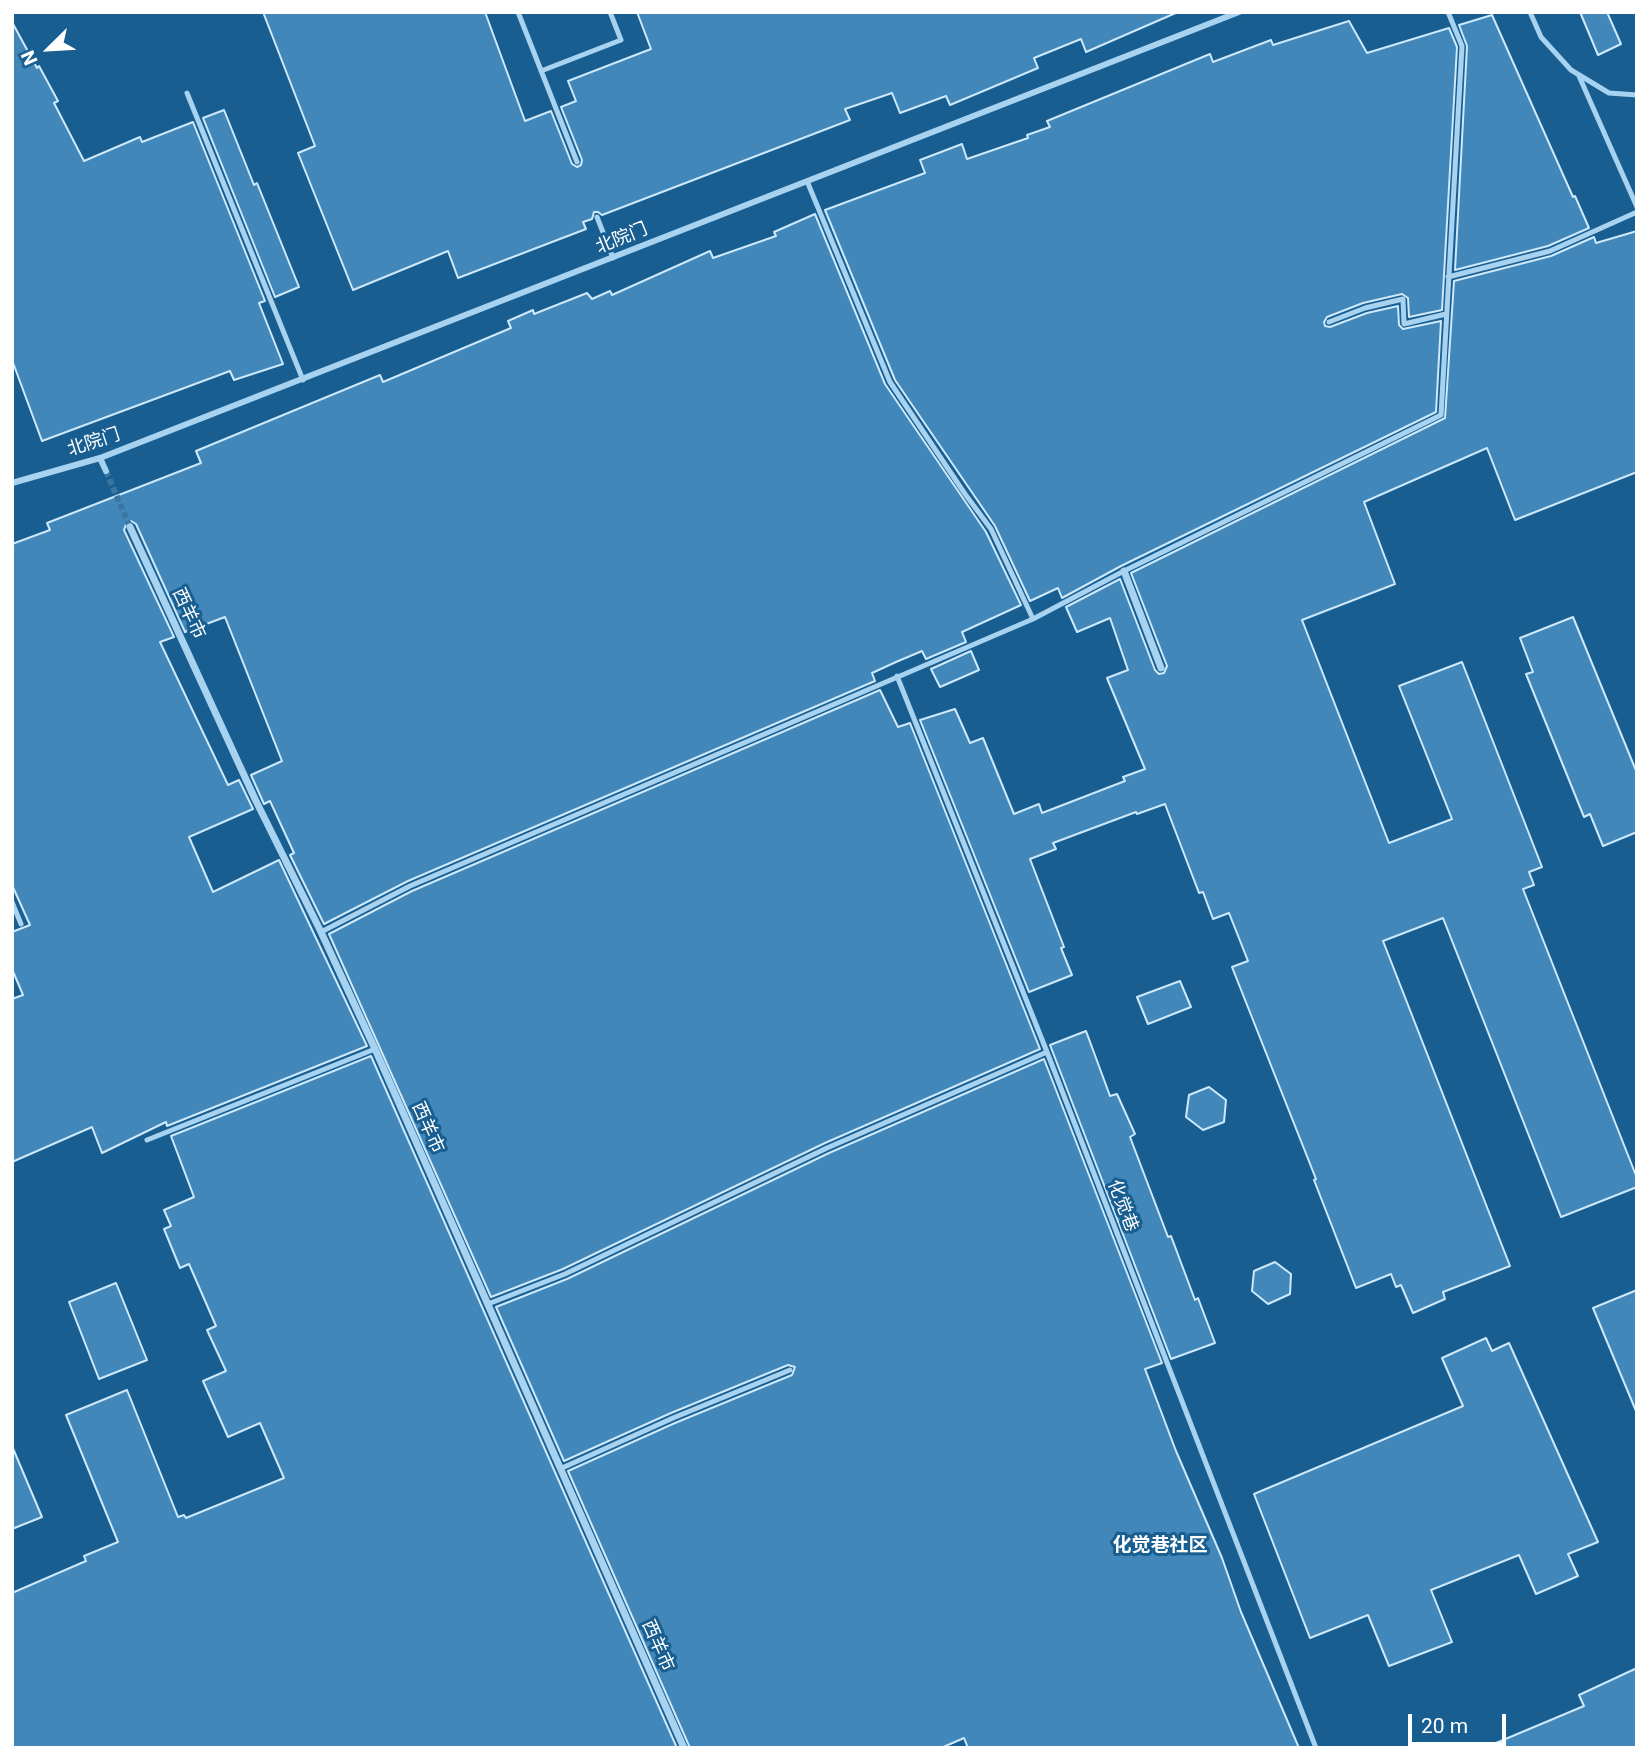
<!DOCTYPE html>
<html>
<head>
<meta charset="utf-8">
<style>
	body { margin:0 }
	#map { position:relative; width:1649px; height:1760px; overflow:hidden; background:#185e91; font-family:Roboto,sans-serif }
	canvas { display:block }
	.frame { position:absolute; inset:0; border:14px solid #fff; pointer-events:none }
	.north { position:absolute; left:14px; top:14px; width:70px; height:70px; -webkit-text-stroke:5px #185e91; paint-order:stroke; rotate:246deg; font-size:19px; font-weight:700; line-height:28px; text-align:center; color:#fff }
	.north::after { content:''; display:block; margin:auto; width:24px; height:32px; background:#fff; clip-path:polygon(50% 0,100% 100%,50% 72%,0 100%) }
	.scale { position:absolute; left:1408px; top:1714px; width:98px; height:32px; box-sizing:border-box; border:4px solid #fff; border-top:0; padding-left:9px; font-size:21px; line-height:24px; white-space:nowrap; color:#fff; -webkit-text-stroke:5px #185e91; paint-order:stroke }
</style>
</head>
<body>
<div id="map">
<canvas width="1649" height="1760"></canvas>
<div class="frame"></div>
<div class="north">N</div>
<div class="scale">20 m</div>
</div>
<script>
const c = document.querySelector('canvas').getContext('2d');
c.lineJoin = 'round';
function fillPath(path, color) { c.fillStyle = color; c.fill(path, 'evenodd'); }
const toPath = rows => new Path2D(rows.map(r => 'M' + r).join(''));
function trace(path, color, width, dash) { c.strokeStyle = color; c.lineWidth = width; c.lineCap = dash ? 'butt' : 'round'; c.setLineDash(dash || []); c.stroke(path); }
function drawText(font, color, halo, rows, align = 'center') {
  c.font = font + ' Roboto,"Noto Sans SC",sans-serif'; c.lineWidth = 6; c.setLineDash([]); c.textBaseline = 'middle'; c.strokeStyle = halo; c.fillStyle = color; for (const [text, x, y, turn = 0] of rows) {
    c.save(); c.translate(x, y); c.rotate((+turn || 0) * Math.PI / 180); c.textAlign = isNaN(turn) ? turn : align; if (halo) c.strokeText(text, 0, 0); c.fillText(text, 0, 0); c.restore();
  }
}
const building = toPath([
	[263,12,485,12,525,121,551,111,572,164,577,167,581,165,582,160,561,107,576,101,568,81,651,49,637,12,1178,12,1086,52,1081,39,1034,58,1038,68,950,105,946,96,900,113,892,93,845,109,850,120,602,215,598,212,594,212,592,219,583,222,586,229,458,278,448,251,353,290,298,153,315,146,263,12],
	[1580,12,1607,12,1621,44,1598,55,1580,12],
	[1492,15,1573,197,1575,196,1589,228,1548,246,1455,270,1467,46,1459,25,1492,15],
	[1349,21,1367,53,1449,28,1457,47,1442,310,1409,317,1408,298,1402,294,1363,303,1327,317,1324,322,1325,326,1330,327,1367,313,1398,306,1399,325,1403,329,1441,321,1436,412,1121,566,1062,598,1058,588,1030,601,995,526,895,380,825,210,925,173,920,160,962,144,967,159,1028,138,1027,135,1050,127,1047,121,1210,54,1213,62,1271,40,1273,45,1349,21],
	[12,22,37,68,39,66,58,101,54,103,84,161,140,137,142,142,193,122,265,301,259,303,283,364,234,380,230,371,42,441,12,360,12,22],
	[224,110,254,185,257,183,299,287,275,297,203,118,224,110],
	[815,214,885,384,986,532,1021,605,962,632,966,642,926,659,922,651,896,662,872,673,875,681,408,881,324,924,290,855,294,853,270,801,264,804,251,775,282,761,225,617,185,632,136,524,131,521,127,522,124,530,174,637,160,642,228,785,239,780,253,809,189,837,213,892,279,860,367,1046,167,1126,166,1122,102,1153,92,1127,12,1162,12,999,23,995,12,969,12,932,30,925,12,885,12,544,50,530,47,523,201,463,196,451,380,375,383,382,428,363,511,328,508,321,533,310,534,314,587,293,592,299,610,291,612,295,710,251,713,258,776,236,774,232,815,214],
	[1637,231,1637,472,1515,520,1487,448,1364,502,1395,584,1302,620,1389,843,1452,819,1399,686,1462,662,1542,867,1529,872,1534,885,1523,889,1637,1178,1637,1187,1561,1217,1443,918,1383,941,1510,1266,1443,1292,1445,1299,1413,1313,1401,1285,1396,1287,1391,1274,1356,1288,1314,1180,1316,1179,1232,967,1248,961,1229,913,1213,919,1203,892,1199,893,1165,804,1137,814,1136,812,1053,843,1056,849,1030,859,1064,947,1061,948,1072,975,1029,992,920,720,955,709,970,743,983,738,1014,814,1039,804,1042,813,1125,781,1123,777,1145,769,1107,678,1128,670,1110,618,1077,632,1066,607,1120,579,1155,670,1159,674,1164,673,1167,666,1131,573,1445,418,1454,281,1551,256,1594,237,1596,243,1637,231],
	[1573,617,1637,773,1637,832,1603,846,1590,814,1584,817,1526,674,1533,672,1520,638,1573,617],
	[971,651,979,670,940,687,931,669,971,651],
	[880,690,898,727,910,723,1040,1049,825,1143,563,1269,491,1297,329,934,412,891,880,690],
	[1180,981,1191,1007,1148,1024,1137,997,1180,981],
	[1086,1031,1110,1096,1117,1094,1135,1134,1130,1137,1168,1237,1171,1236,1195,1300,1198,1298,1215,1343,1171,1359,1050,1045,1086,1031],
	[371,1056,677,1748,12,1748,12,1593,86,1561,84,1556,118,1542,66,1415,127,1390,178,1517,184,1515,186,1518,284,1478,260,1423,228,1437,203,1381,226,1371,207,1330,216,1326,189,1264,180,1268,164,1229,171,1226,164,1210,194,1197,171,1136,371,1056],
	[1044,1059,1162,1363,1145,1369,1176,1451,1222,1558,1241,1612,1299,1748,968,1748,964,1738,941,1748,690,1748,568,1471,675,1423,792,1375,795,1367,788,1365,671,1413,564,1461,496,1307,567,1279,829,1153,1044,1059],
	[1209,1087,1226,1100,1224,1122,1203,1130,1186,1117,1189,1095,1209,1087],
	[1275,1262,1291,1274,1290,1294,1268,1304,1252,1291,1254,1271,1275,1262],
	[116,1283,147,1360,99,1379,69,1302,116,1283],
	[1637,1290,1637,1410,1636,1411,1593,1308,1637,1290],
	[1486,1338,1492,1351,1509,1343,1598,1542,1568,1554,1578,1576,1536,1594,1519,1555,1431,1590,1452,1642,1389,1666,1368,1615,1310,1638,1254,1494,1463,1406,1442,1358,1486,1338],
	[12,1446,42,1517,12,1529,12,1446],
	[1637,1668,1637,1748,1484,1748,1584,1706,1579,1695,1637,1668]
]);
fillPath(building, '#4187b9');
trace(building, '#cde9fb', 2);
trace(toPath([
	[106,471,130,527]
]), '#3b76a2', 6, [6, 3]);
trace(toPath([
	[518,12,577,162],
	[1530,12,1541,37,1571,70,1609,93,1637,95],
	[541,71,621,40,610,12],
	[1579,76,1637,207],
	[187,93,303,380],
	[807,181,890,382,965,494,991,529,1033,619],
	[597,217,613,258],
	[1448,277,1550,251,1637,212],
	[1329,322,1365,308,1403,299,1404,324,1446,314],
	[897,676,1047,1052,1316,1748],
	[12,902,21,924],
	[321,932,410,886,1033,619,1124,571,1441,415,1462,46,1448,12],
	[147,1140,375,1049],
	[488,1304,565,1274,827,1148,1047,1052],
	[562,1468,673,1418,790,1370]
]), '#a7d2f0', 5);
trace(toPath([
	[100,458,106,471],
	[12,483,100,458,1239,12]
]), '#a7d2f0', 6);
trace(toPath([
	[130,527,255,799,321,932,375,1049,684,1748],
	[1124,571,1161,668]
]), '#a7d2f0', 7);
drawText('18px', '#fff', '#185e91', [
	["北院门",622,239,-22],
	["北院门",94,443,-18],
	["西羊市",188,614,65],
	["西羊市",427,1128,66],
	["化觉巷",1122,1206,69],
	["西羊市",657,1646,66]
]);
drawText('bold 19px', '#fff', '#185e91', [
	["化觉巷社区",1160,1546]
]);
</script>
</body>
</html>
